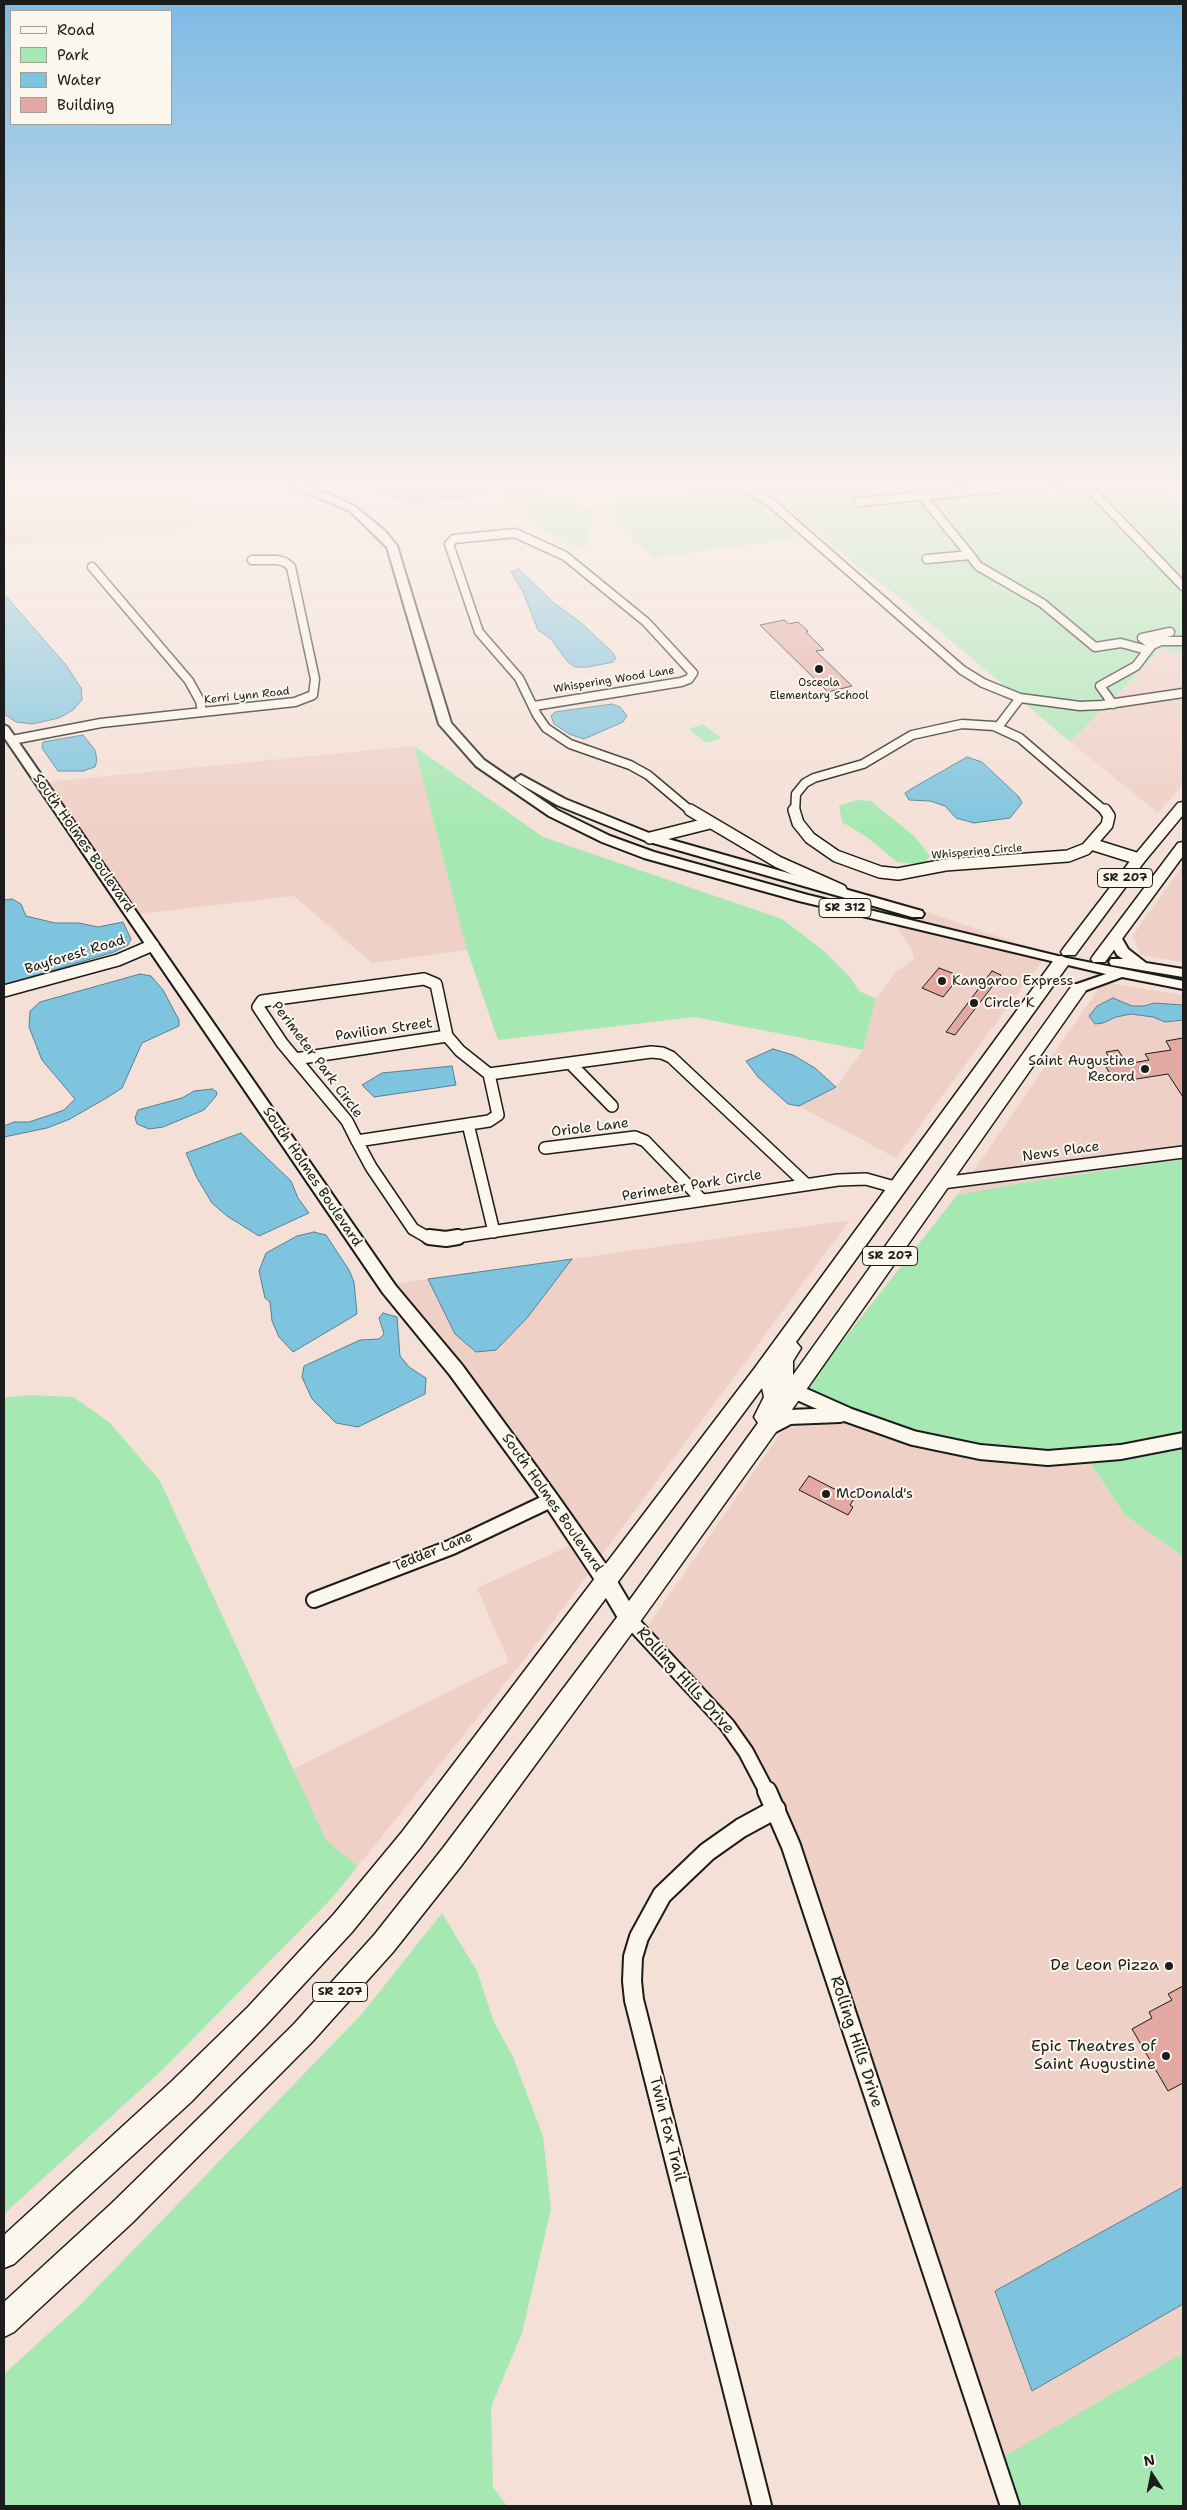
<!DOCTYPE html>
<html>
<head>
<meta charset="utf-8">
<style>
	body { margin:0 }
	#map { position:relative; width:1187px; height:2510px; overflow:hidden; background:#f4e0d6; font-family:"Shantell Sans",sans-serif }
	canvas { display:block }
	.frame { position:absolute; inset:0; border:5px solid #1c1c1c; pointer-events:none }
	.legend { position:absolute; left:10px; top:10px; width:162px; height:115px; box-sizing:border-box; background:#fbf7ec; border:1px solid #a29f99; margin:0; padding:6px 9px; list-style:none; font-size:15px; color:#1c1c1c }
	.legend li { display:flex; align-items:center; gap:10px; height:25px }
	.legend b { width:25px; border:1px solid #a29f99 }
	.north { position:absolute; left:1127px; top:2450px; width:50px; height:50px; -webkit-text-stroke:4px #fbf7ec; paint-order:stroke; rotate:349deg; font-size:14px; font-weight:700; line-height:20px; text-align:center; color:#1c1c1c }
	.north::after { content:''; display:block; margin:auto; width:18px; height:22px; background:#1c1c1c; clip-path:polygon(50% 0,100% 100%,50% 72%,0 100%) }
</style>
</head>
<body>
<div id="map">
<canvas width="1187" height="2510"></canvas>
<div class="frame"></div>
<ul class="legend">
<li><b style="height:6px;background:#fbf7ec"></b>Road</li>
<li><b style="height:14px;background:#a5e8b2"></b>Park</li>
<li><b style="height:14px;background:#7ec4df"></b>Water</li>
<li><b style="height:14px;background:#e3a9a2"></b>Building</li>
</ul>
<div class="north">N</div>
</div>
<script>
const c = document.querySelector('canvas').getContext('2d');
c.lineJoin = 'round';
function fillPath(path, color) { c.fillStyle = color; c.fill(path, 'evenodd'); }
const toPath = rows => new Path2D(rows.map(r => 'M' + r).join(''));
function trace(path, color, width, dash) { c.strokeStyle = color; c.lineWidth = width; c.lineCap = dash ? 'butt' : 'round'; c.setLineDash(dash || []); c.stroke(path); }
function drawText(font, color, halo, rows, align = 'center') {
  c.font = font + ' "Shantell Sans",sans-serif'; c.lineWidth = 4; c.setLineDash([]); c.textBaseline = 'middle'; c.strokeStyle = halo; c.fillStyle = color; for (const [text, x, y, turn = 0] of rows) {
    c.save(); c.translate(x, y); c.rotate((+turn || 0) * Math.PI / 180); c.textAlign = isNaN(turn) ? turn : align; if (halo) c.strokeText(text, 0, 0); c.fillText(text, 0, 0); c.restore();
  }
}
fillPath(toPath([
	[4,482,55,482,61,486,71,487,105,482,187,482,206,485,203,492,193,496,194,531,4,546],
	[1161,648,1183,655,1183,785,1158,813,1070,742,1120,692],
	[414,746,467,950,372,963,294,896,137,914,46,782],
	[1183,865,1183,962,1140,955,1133,935],
	[866,892,1048,953,896,1158,799,1106,836,1087,863,1050,876,999,896,972,914,959,911,948,893,921],
	[1103,982,1183,995,1183,1005,1154,1003,1144,1006,1132,1006,1113,998,1103,1023,1116,1017,1131,1014,1153,1017,1165,1022,1183,1020,1183,1159,1021,1183,957,1195],
	[850,1220,599,1559,393,1284,428,1279,455,1334,527,1318,572,1259],
	[451,1373,591,1570,535,1646,358,1866,326,1840,293,1769,509,1662,477,1588,569,1546],
	[847,1421,1089,1461,1124,1514,1183,1557,1183,2187,995,2291,1032,2390,1183,2304,1183,2353,1003,2457,783,1806,769,1778,732,1720,646,1629,786,1425,792,1423]
]), '#efd0c6');
fillPath(toPath([
	[498,482,527,482,551,499,589,506,594,511,586,548,563,542,532,522,508,499,499,494],
	[800,482,1157,482,1183,507,1183,655,1161,648,1120,692,1070,742,903,600,856,565,774,498,763,486],
	[735,488,770,509,801,537,654,558,613,521,602,505],
	[703,724,721,738,706,743,689,729],
	[414,746,543,837,782,919,824,951,850,977,859,991,876,999,863,1050,695,1017,498,1040,467,950],
	[856,800,871,801,915,837,930,856,923,865,897,862,867,837,842,822,839,806],
	[1183,1159,1183,1434,1119,1446,1046,1452,999,1449,914,1433,882,1422,807,1391,823,1366,957,1195,1021,1183],
	[27,1395,73,1397,109,1422,160,1481,326,1840,358,1866,332,1898,160,2072,4,2214,4,1398],
	[1183,1447,1183,1557,1124,1514,1089,1461],
	[442,1913,477,1971,494,2022,513,2057,543,2136,551,2209,522,2333,491,2407,493,2487,507,2506,4,2506,4,2374,79,2306,361,2015],
	[1183,2353,1183,2506,1020,2506,1003,2457]
]), '#a5e8b2');
const water = toPath([
	[379,482,484,482,487,491,465,498,408,503,383,493,379,482],
	[519,569,554,603,579,621,612,652,616,658,613,662,588,667,575,667,567,661,551,639,538,630,523,592,511,572,519,569],
	[4,594,66,665,81,688,82,700,73,710,59,718,32,724,16,722,4,714,4,594],
	[612,704,620,707,627,716,623,722,584,739,569,734,554,724,551,716,555,712,612,704],
	[83,735,95,750,97,760,95,767,83,771,58,771,42,748,43,742,83,735],
	[967,757,982,762,1019,797,1022,803,1010,818,974,823,956,818,945,806,930,801,909,800,905,793,911,789,967,757],
	[12,899,21,904,26,916,55,923,79,923,98,927,123,922,131,939,128,945,114,952,4,985,4,900,12,899],
	[140,974,151,976,163,990,179,1020,179,1026,142,1043,122,1088,108,1097,70,1119,47,1128,4,1137,4,1126,14,1122,29,1122,50,1115,64,1110,75,1099,42,1060,29,1027,30,1011,40,1002,140,974],
	[1113,998,1132,1006,1144,1006,1154,1003,1183,1005,1183,1020,1165,1022,1153,1017,1131,1014,1116,1017,1103,1023,1095,1024,1089,1016,1097,1006,1113,998],
	[773,1049,793,1055,815,1068,836,1087,799,1106,788,1104,758,1077,746,1061,773,1049],
	[452,1066,456,1085,374,1097,362,1085,382,1073,452,1066],
	[212,1089,217,1092,216,1096,204,1110,163,1127,149,1129,137,1124,135,1118,138,1110,182,1098,194,1091,212,1089],
	[241,1133,291,1181,298,1198,309,1213,259,1236,227,1216,212,1203,197,1178,186,1153,241,1133],
	[314,1232,326,1235,349,1270,354,1282,357,1314,293,1352,279,1337,272,1321,270,1302,265,1298,259,1271,266,1253,297,1236,314,1232],
	[572,1259,527,1318,496,1350,476,1352,455,1334,428,1279,572,1259],
	[383,1313,397,1317,400,1356,409,1367,426,1378,425,1394,358,1427,336,1423,312,1399,302,1377,304,1366,360,1340,379,1339,384,1334,379,1318,383,1313],
	[1183,2187,1183,2304,1032,2391,995,2291,1183,2187]
]);
fillPath(water, '#7ec4df');
trace(water, '#578191', 1);
const building = toPath([
	[784,620,789,624,798,622,808,631,806,632,824,650,816,651,852,686,828,692,760,625,784,620],
	[939,968,960,976,943,997,922,988,939,968],
	[992,971,1001,975,955,1035,946,1032,992,971],
	[1183,1038,1183,1097,1168,1074,1124,1081,1121,1076,1112,1077,1102,1060,1110,1059,1106,1052,1118,1050,1127,1064,1149,1060,1145,1054,1171,1050,1166,1041,1183,1038],
	[809,1476,854,1499,850,1505,853,1507,848,1515,799,1490,809,1476],
	[1183,1986,1183,2083,1168,2091,1132,2029,1152,2018,1149,2012,1172,2000,1168,1994,1183,1986]
]);
fillPath(building, '#e3a9a2');
trace(building, '#1c1c1c', 1);
const minorFar3 = toPath([
	[741,482,746,488,770,502,962,670,983,683,1020,698,1080,706,1102,705,1183,693],
	[1083,482,1183,586],
	[921,495,970,555,927,559],
	[859,502,1060,482],
	[970,555,978,566,1042,603,1095,647,1121,643,1147,650],
	[92,567,189,681,200,701,202,712],
	[1152,645,1142,638,1170,632],
	[1113,704,1100,686,1136,666,1152,645,1161,641,1183,641],
	[534,706,681,682,689,679,693,673,646,622,565,556,515,533,454,539,449,544,479,632,519,678,537,715,546,728,570,744,630,765,648,775,692,812],
	[998,727,1020,698],
	[12,740,101,723,295,702,313,695,315,679,291,567,285,562,277,560,252,560],
	[795,812,796,794,805,783,814,778,863,764,912,735,962,724,994,726,1020,738,1106,812]
]);
const minorFar2 = toPath([
	[690,810,778,862,841,890],
	[794,810,798,823,810,838,836,856,880,872,898,874,945,865,1068,856,1086,849,1107,825,1109,816,1105,810],
	[650,838,710,823],
	[1091,844,1139,859],
	[424,979,436,984,447,1036,460,1051,489,1074,498,1115,489,1121,357,1141,347,1121,282,1043,258,1007,262,1001,424,979],
	[4,991,118,960,153,945],
	[295,1059,447,1036],
	[570,1063,612,1106],
	[489,1074,651,1052,662,1053,671,1057,806,1184],
	[468,1124,494,1232],
	[357,1141,371,1167,413,1229,427,1237,441,1238],
	[545,1148,635,1137,645,1141,702,1200],
	[942,1183,1183,1152],
	[450,1238,838,1180,866,1179,898,1188]
]);
const minorFar1 = toPath([
	[429,1237,446,1239,458,1237],
	[794,1391,848,1415,913,1438,980,1452,1048,1458,1121,1452,1183,1440],
	[770,1427,789,1417,840,1415],
	[314,1600,452,1547,551,1500],
	[629,1619,727,1725,746,1752,767,1792]
]);
const minor = toPath([
	[767,1791,791,1846,1010,2506],
	[762,2506,634,2000,632,1981,633,1957,639,1937,662,1895,707,1852,741,1828,776,1809]
]);
const major = toPath([
	[280,482,294,482,334,496,356,507,386,532,397,546,451,723,484,760,557,810,610,836,654,852,808,895,1062,957,1183,981,1183,989,1122,977,1084,991,1074,991,1072,988,1074,985,1106,974,799,901,644,858,602,842,549,816,476,766,439,724,387,547,350,511,280,482],
	[4,725,8,727,395,1285,462,1365,557,1495,614,1576,636,1613,639,1619,636,1625,629,1628,622,1625,600,1588,545,1505,450,1375,383,1293,4,737,4,725],
	[521,775,565,799,654,835,922,911,924,914,922,917,912,917,646,841,557,805,517,782,515,779,521,775],
	[1115,934,1120,935,1128,949,1146,963,1183,969,1183,977,1111,965,1109,962,1111,959,1123,959,1117,955,1108,938,1115,934]
]);
const highway = toPath([
	[1183,802,1183,815,1144,862,1075,955,1063,955,1061,952,1063,949,1134,856,1178,803,1183,802],
	[1183,842,1183,856,1105,962,1093,962,1091,959,1093,956,1178,843,1183,842],
	[1062,956,1070,961,1068,965,796,1342,801,1348,793,1361,793,1375,1073,984,1085,984,1087,988,1085,992,801,1397,637,1626,461,1866,393,1952,312,2042,132,2223,14,2332,4,2337,4,2302,112,2203,205,2112,294,2024,375,1934,443,1848,621,1612,758,1423,754,1417,764,1397,762,1388,420,1848,352,1932,266,2025,191,2102,14,2264,4,2268,4,2235,171,2082,248,2007,334,1914,402,1832,754,1369,1056,957,1062,956]
]);
trace(minorFar3, '#1c1c1c', 11);
trace(minorFar2, '#1c1c1c', 14);
trace(minorFar1, '#1c1c1c', 18);
trace(minor, '#1c1c1c', 22);
trace(major, '#1c1c1c', 4);
trace(highway, '#1c1c1c', 3);
trace(minorFar3, '#fbf7ec', 8);
trace(minorFar2, '#fbf7ec', 11);
trace(minorFar1, '#fbf7ec', 14);
trace(minor, '#fbf7ec', 18);
fillPath(major, '#fbf7ec');
fillPath(highway, '#fbf7ec');
const sky = c.createLinearGradient(0, 0, 0, 833);
sky.addColorStop(0, '#7dbae4');
sky.addColorStop(0.58, '#faf1ed');
sky.addColorStop(1, '#faf1ed00');
c.fillStyle = sky;
c.fillRect(0, 0, 1187, 833);
for (const [x, y, r, color] of [
	[819,669,5,"#1c1c1c"],
	[942,981,5,"#1c1c1c"],
	[974,1003,5,"#1c1c1c"],
	[1145,1069,5,"#1c1c1c"],
	[826,1494,5,"#1c1c1c"],
	[1169,1966,5,"#1c1c1c"],
	[1166,2056,5,"#1c1c1c"]
]) { const dot = new Path2D(); dot.arc(x, y, r, 0, 2 * Math.PI); c.fillStyle = color; c.fill(dot); trace(dot, '#fbf7ec', 2); }
drawText('11px', '#1c1c1c', '#fbf7ec', [
	["Whispering Wood Lane",614,680,-9],
	["Kerri Lynn Road",247,696,-6],
	["Whispering Circle",977,852,-5]
]);
drawText('11px', '#1c1c1c', '#fbf7ec', [
	["Osceola",819,683],
	["Elementary School",819,696]
]);
for (const [x, y, w] of [
	[1125,878,55],
	[845,908,52],
	[890,1256,55],
	[340,1992,55]
]) { const box = new Path2D(); box.roundRect(x - w / 2, y - 9.5, w, 19, 4); c.fillStyle = '#fbf7ec'; c.fill(box); trace(box, '#1c1c1c', 1); }
drawText('bold 12px', '#1c1c1c', null, [
	["SR 207",1125,878],
	["SR 312",845,908],
	["SR 207",890,1256],
	["SR 207",340,1992]
]);
drawText('14px', '#1c1c1c', '#fbf7ec', [
	["South Holmes Boulevard",83,843,55],
	["Bayforest Road",75,955,-17],
	["Pavilion Street",384,1030,-8],
	["Perimeter Park Circle",317,1060,53],
	["Oriole Lane",590,1128,-7],
	["News Place",1061,1152,-8],
	["South Holmes Boulevard",312,1177,56],
	["Perimeter Park Circle",692,1186,-9],
	["South Holmes Boulevard",552,1503,55],
	["Tedder Lane",433,1552,-22]
]);
drawText('14px', '#1c1c1c', '#fbf7ec', [
	["Kangaroo Express",952,981],
	["Circle K",984,1003],
	["Saint Augustine",1135,1061,"right"],
	["Record",1135,1077,"right"],
	["McDonald's",836,1494]
], 'left');
drawText('16px', '#1c1c1c', '#fbf7ec', [
	["Rolling Hills Drive",685,1681,48],
	["Rolling Hills Drive",856,2042,72],
	["Twin Fox Trail",667,2129,76]
]);
drawText('16px', '#1c1c1c', '#fbf7ec', [
	["De Leon Pizza",1159,1966],
	["Epic Theatres of",1156,2047],
	["Saint Augustine",1156,2065]
], 'right');
</script>
</body>
</html>
